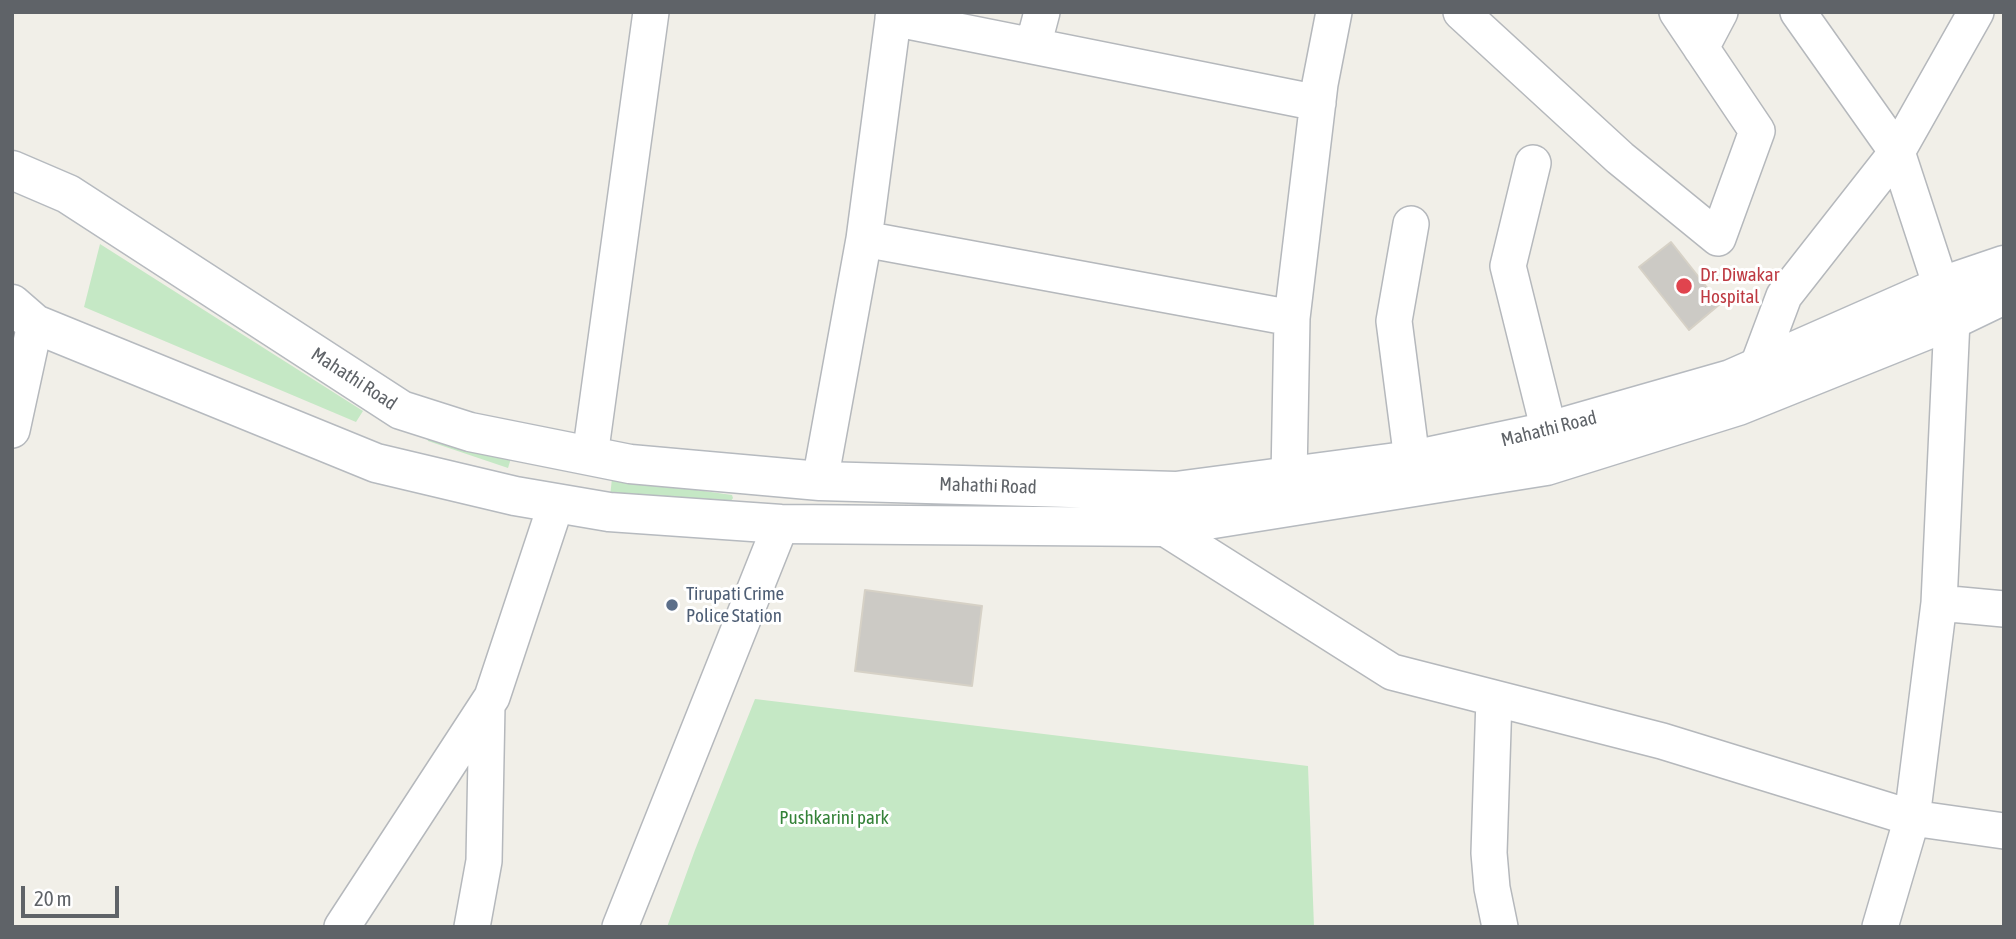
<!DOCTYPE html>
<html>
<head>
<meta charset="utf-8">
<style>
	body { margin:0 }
	#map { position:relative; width:2016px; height:939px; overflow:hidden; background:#f1efe8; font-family:"Asap Condensed",sans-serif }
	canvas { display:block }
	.frame { position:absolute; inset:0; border:14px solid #5f6368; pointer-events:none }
	.scale { position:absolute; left:21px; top:886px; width:98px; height:32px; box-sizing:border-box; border:4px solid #5f6368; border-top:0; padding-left:9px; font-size:21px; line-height:24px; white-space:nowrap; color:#5f6368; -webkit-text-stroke:5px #fff; paint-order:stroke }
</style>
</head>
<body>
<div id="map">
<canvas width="2016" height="939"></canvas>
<div class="frame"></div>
<div class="scale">20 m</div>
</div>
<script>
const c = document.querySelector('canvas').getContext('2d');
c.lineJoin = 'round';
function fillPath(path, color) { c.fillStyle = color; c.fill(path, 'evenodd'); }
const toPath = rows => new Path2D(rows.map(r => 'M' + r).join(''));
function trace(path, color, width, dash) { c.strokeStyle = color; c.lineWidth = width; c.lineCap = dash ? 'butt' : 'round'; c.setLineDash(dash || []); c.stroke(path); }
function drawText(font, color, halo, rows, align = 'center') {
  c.font = font + ' "Asap Condensed",sans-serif'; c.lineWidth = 6; c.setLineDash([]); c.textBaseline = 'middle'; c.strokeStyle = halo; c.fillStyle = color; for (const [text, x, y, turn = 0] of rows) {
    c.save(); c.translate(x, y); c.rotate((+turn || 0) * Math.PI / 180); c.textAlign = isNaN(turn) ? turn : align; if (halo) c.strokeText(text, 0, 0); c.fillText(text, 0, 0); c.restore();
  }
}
fillPath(toPath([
	[100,244,363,411,356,422,84,307],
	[427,438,512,455,508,468,428,441],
	[612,478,732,495,733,498,731,501,610,497],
	[755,699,1308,766,1314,927,667,927,695,850]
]), '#c5e8c5');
const building = toPath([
	[1671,242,1720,304,1689,330,1639,267,1671,242],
	[865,590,982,606,972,686,855,671,865,590]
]);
fillPath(building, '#cccac5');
trace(building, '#d6d1c6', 2);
const street = toPath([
	[1461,12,1620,158,1718,238,1757,131,1677,12],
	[893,18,1318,103],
	[1033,46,1042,12],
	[1701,48,1720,12],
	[1533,163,1508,266,1549,431],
	[1411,224,1394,321,1412,460],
	[864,239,1292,318],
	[1757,368,1784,296,1897,152,1798,12],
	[12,430,35,324],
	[590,456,651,12],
	[1289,477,1292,318,1320,84,1334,12],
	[820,481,864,239,894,12],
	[1169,509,1163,527,1392,672,1662,741,1912,818,2004,831],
	[1939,603,2004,609],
	[1494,698,1489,853,1492,888,1500,927],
	[342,927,492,697,556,504],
	[472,927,484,861,487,705],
	[620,927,781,524],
	[1880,927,1912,818,1939,603,1952,320,1897,152,1976,12]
]);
const secondary = toPath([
	[12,170,68,194,401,410,470,432,630,464,820,481,1176,491,1412,460,1549,431,1731,379,1942,286,2004,265],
	[12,304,35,324,376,463,515,496,609,512,781,524,1163,527,1546,466,1738,406,1952,320,2004,295]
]);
trace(street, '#b5b8bc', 38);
trace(secondary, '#b6babf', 41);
trace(street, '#fff', 35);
trace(secondary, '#fff', 38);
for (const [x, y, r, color] of [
	[1684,286,9,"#e0444e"],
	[672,605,7,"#5c6f8a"]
]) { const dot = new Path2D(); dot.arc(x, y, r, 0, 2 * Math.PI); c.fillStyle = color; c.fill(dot); trace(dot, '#fff', 2.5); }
drawText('19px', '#be3a42', '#fff', [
	["Dr. Diwakar",1700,275],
	["Hospital",1700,297]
], 'left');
drawText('19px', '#5f6368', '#fff', [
	["Mahathi Road",354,379,33],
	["Mahathi Road",1549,429,-14],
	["Mahathi Road",988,486,2]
]);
drawText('19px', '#4e5e75', '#fff', [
	["Tirupati Crime",686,594],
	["Police Station",686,616]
], 'left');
drawText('19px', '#348238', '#fff', [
	["Pushkarini park",834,818]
]);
</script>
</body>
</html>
